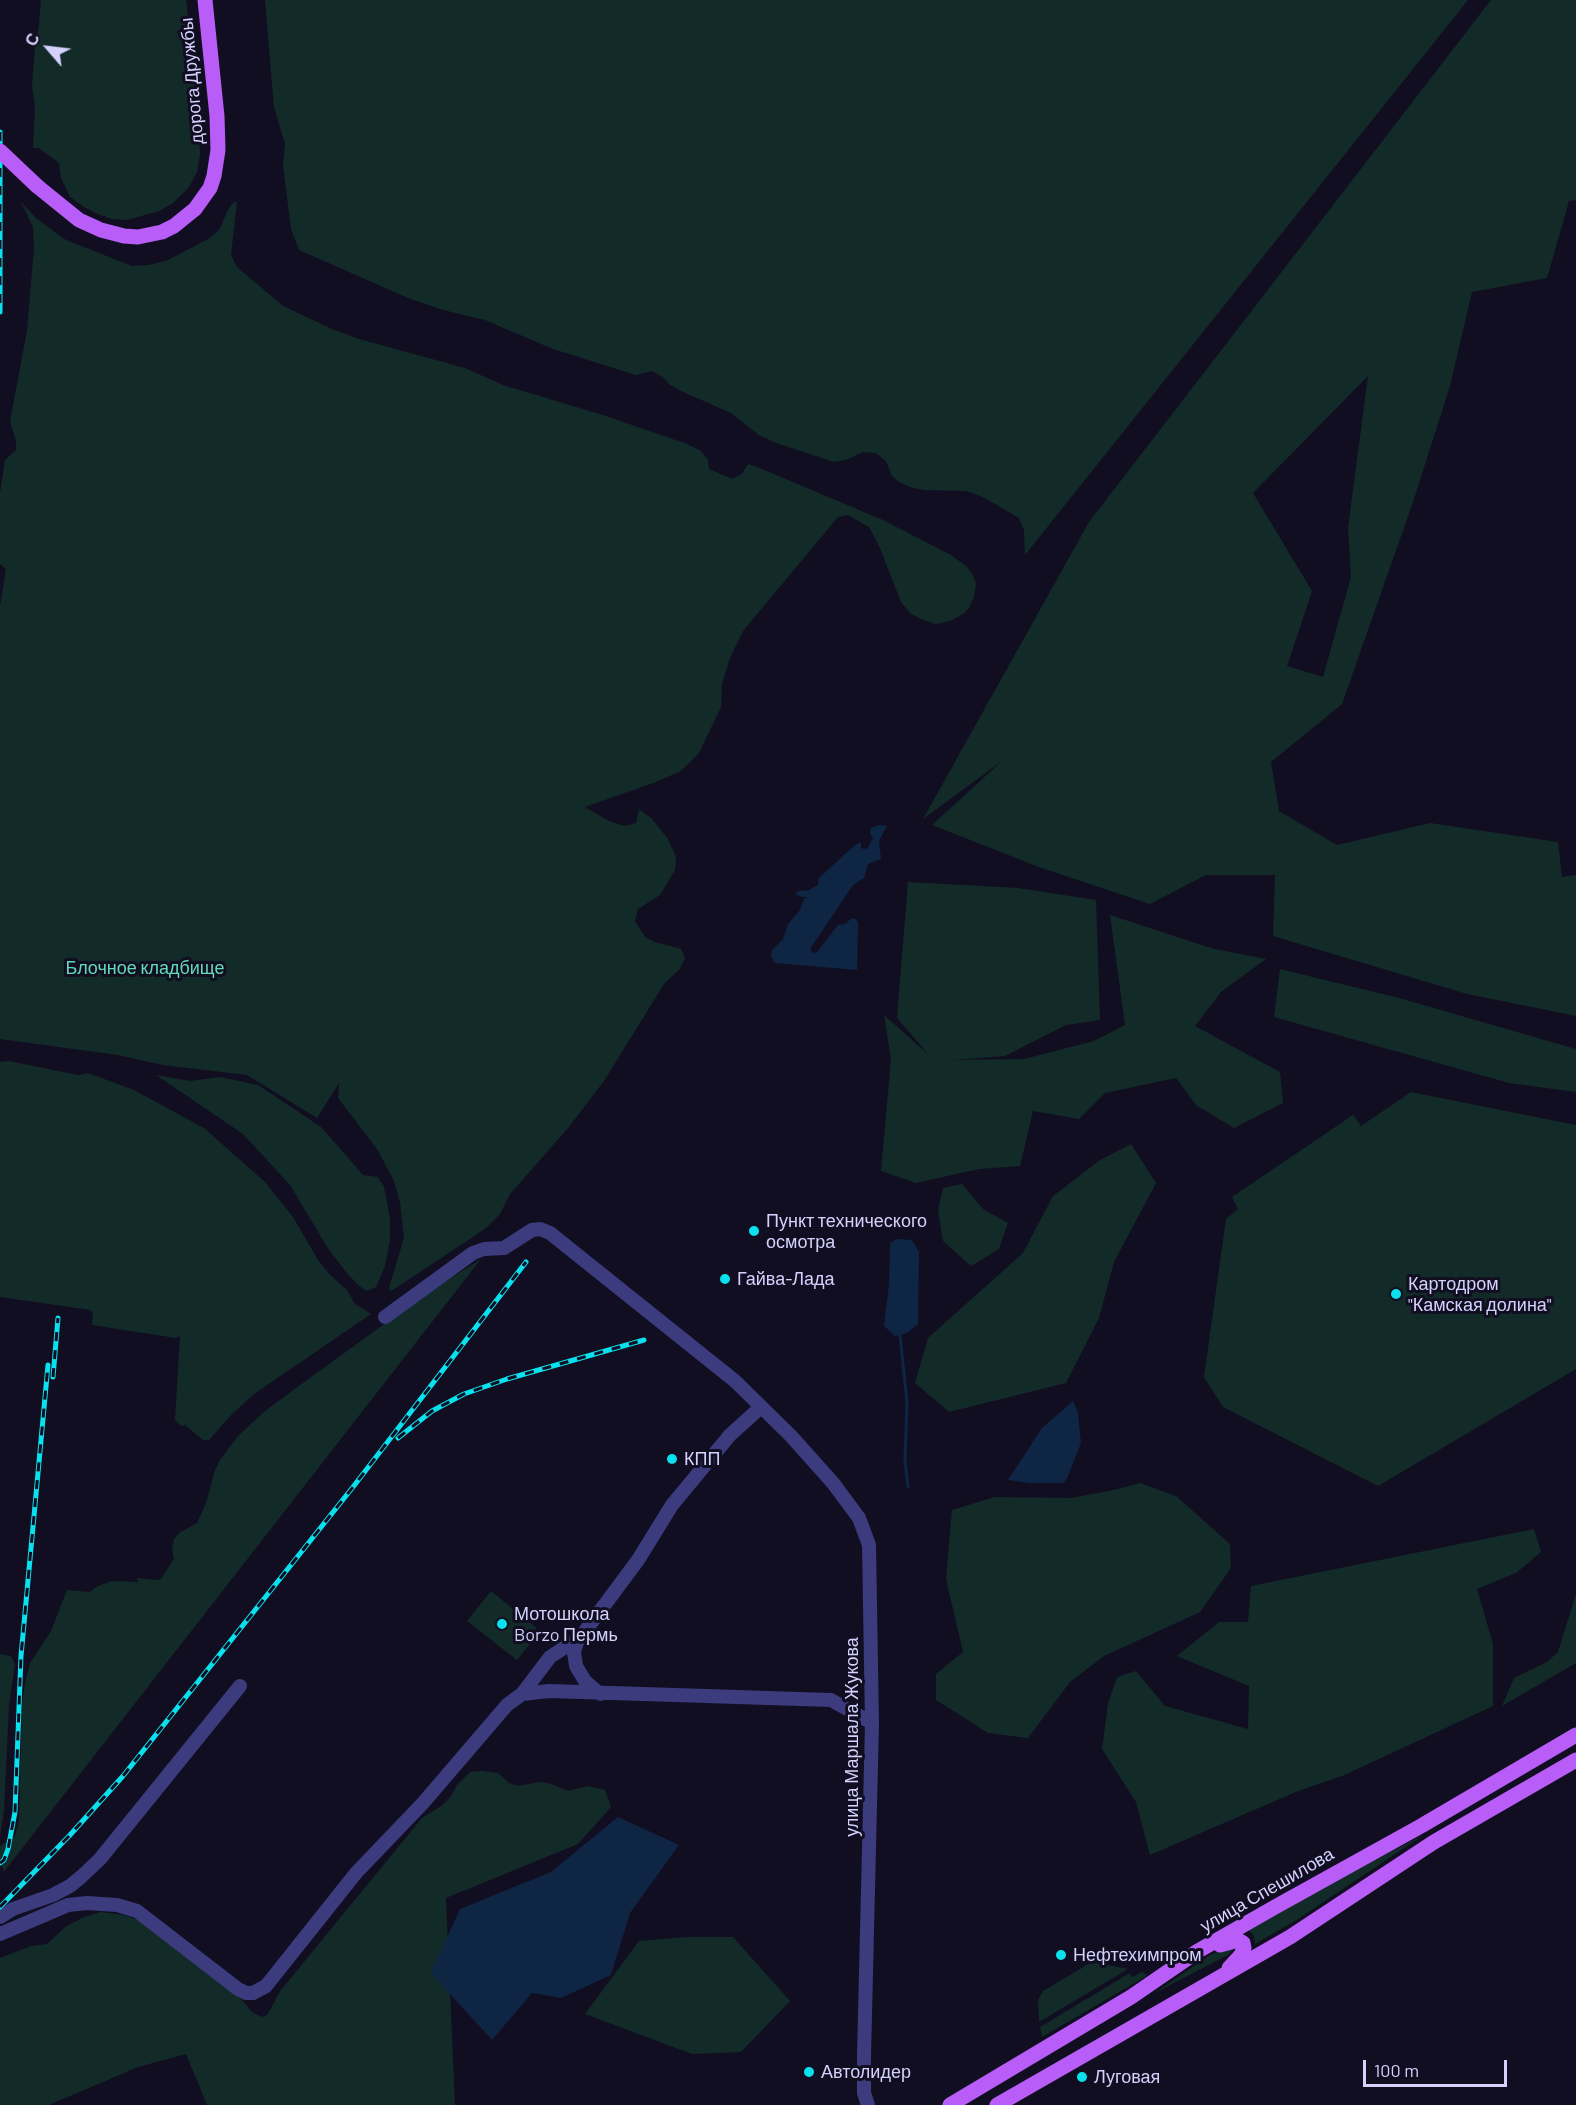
<!DOCTYPE html>
<html>
<head>
<meta charset="utf-8">
<style>
	body { margin:0 }
	#map { position:relative; width:1576px; height:2105px; overflow:hidden; background:#110e21; font-family:Barlow,sans-serif }
	canvas { display:block }
	.north { position:absolute; left:18px; top:18px; width:60px; height:60px; -webkit-text-stroke:4px #110e21; paint-order:stroke; rotate:298deg; font-size:16px; font-weight:700; line-height:24px; text-align:center; color:#d4d1fd }
	.north::after { content:''; display:block; margin:auto; width:21px; height:27px; background:#d4d1fd; clip-path:polygon(50% 0,100% 100%,50% 72%,0 100%) }
	.scale { position:absolute; left:1363px; top:2060px; width:144px; height:27px; box-sizing:border-box; border:3px solid #d4d1fd; border-top:0; padding-left:8px; font-size:18px; line-height:21px; white-space:nowrap; color:#d4d1fd; -webkit-text-stroke:4px #110e21; paint-order:stroke }
</style>
</head>
<body>
<div id="map">
<canvas width="1576" height="2105"></canvas>
<div class="north">С</div>
<div class="scale">100 m</div>
</div>
<script>
const c = document.querySelector('canvas').getContext('2d');
c.lineJoin = 'round';
function fillPath(path, color) { c.fillStyle = color; c.fill(path, 'evenodd'); }
const toPath = rows => new Path2D(rows.map(r => 'M' + r).join(''));
function trace(path, color, width, dash) { c.strokeStyle = color; c.lineWidth = width; c.lineCap = dash ? 'butt' : 'round'; c.setLineDash(dash || []); c.stroke(path); }
function drawText(font, color, halo, rows, align = 'center') {
  c.font = font + ' Barlow,sans-serif'; c.lineWidth = 6; c.setLineDash([]); c.textBaseline = 'middle'; c.strokeStyle = halo; c.fillStyle = color; for (const [text, x, y, turn = 0] of rows) {
    c.save(); c.translate(x, y); c.rotate((+turn || 0) * Math.PI / 180); c.textAlign = isNaN(turn) ? turn : align; if (halo) c.strokeText(text, 0, 0); c.fillText(text, 0, 0); c.restore();
  }
}
fillPath(toPath([
	[41,0,186,0,198,93,200,155,197,172,189,187,173,203,159,211,127,220,112,219,98,214,84,207,70,197,61,178,59,163,39,148,33,148,35,108,32,86,35,47,39,25],
	[265,0,1468,0,1025,555,1024,530,1019,518,983,497,967,491,924,490,913,488,899,482,892,476,886,461,876,453,863,452,846,460,834,462,776,443,759,435,731,413,681,391,670,385,663,377,652,371,636,375,553,349,485,320,443,310,408,298,299,250,291,229,283,165,285,144,274,107],
	[1491,0,1576,0,1576,200,1569,201,1547,278,1472,292,1450,386,1412,505,1342,704,1271,762,1279,811,1337,845,1430,823,1558,842,1562,877,1576,875,1576,1016,1467,994,1273,936,1275,875,1206,875,1150,904,1039,867,932,825,1002,761,923,819,1089,522],
	[1368,376,1348,528,1351,577,1323,677,1287,666,1312,591,1253,493],
	[237,201,231,255,237,267,283,306,332,329,359,339,465,368,503,385,603,415,687,444,701,451,708,460,709,469,732,479,742,474,748,464,757,467,883,520,951,555,966,566,973,575,976,584,974,596,969,608,963,614,950,621,936,624,923,620,911,614,901,602,880,548,869,527,848,515,838,517,743,631,730,658,722,684,721,707,699,753,681,771,656,782,585,807,609,821,624,826,636,823,639,809,652,819,668,839,676,857,675,870,660,895,638,909,635,921,645,937,655,942,681,949,685,958,679,970,664,984,604,1081,568,1128,510,1194,500,1214,487,1227,473,1237,391,1291,389,1288,404,1238,400,1202,394,1181,377,1149,338,1098,339,1083,317,1118,247,1075,163,1065,118,1055,0,1039,0,606,6,569,0,564,0,493,5,460,16,450,16,441,10,421,27,331,34,248,33,227,21,202,37,219,66,240,132,266,149,265,168,260,208,239,219,230,228,210,232,204],
	[908,882,1018,888,1096,900,1100,1020,1066,1025,1005,1056,952,1060,1024,1059,1094,1041,1125,1025,1110,915,1214,949,1266,959,1221,992,1195,1026,1280,1072,1283,1103,1234,1128,1196,1105,1176,1078,1105,1093,1079,1119,1033,1111,1020,1166,979,1169,916,1183,881,1171,891,1060,884,1015,929,1055,897,1018],
	[1280,969,1399,998,1576,1049,1576,1092,1509,1083,1274,1017],
	[9,1061,78,1075,88,1073,134,1090,204,1128,265,1182,293,1217,318,1260,330,1275,346,1289,355,1304,371,1314,254,1394,231,1415,209,1440,203,1440,185,1425,181,1426,175,1420,180,1336,176,1338,92,1325,93,1314,91,1310,0,1297,0,1062],
	[156,1075,190,1081,220,1077,258,1085,321,1127,363,1175,378,1177,384,1187,390,1218,390,1240,385,1266,376,1287,367,1291,358,1285,346,1272,327,1247,290,1185,243,1134],
	[1411,1092,1576,1125,1576,1369,1378,1486,1223,1407,1204,1377,1226,1219,1238,1209,1232,1197,1353,1115,1361,1126],
	[1131,1144,1156,1183,1114,1262,1099,1318,1066,1383,949,1412,915,1383,928,1338,1023,1253,1053,1196,1100,1160],
	[962,1184,984,1210,1008,1223,999,1249,971,1266,943,1241,938,1210,943,1188],
	[481,1259,6,1869,4,1872,0,1859,0,1846,15,1836,19,1821,22,1703,25,1684,30,1663,51,1631,67,1590,90,1592,98,1586,112,1581,138,1582,137,1578,158,1580,161,1579,174,1559,172,1548,174,1539,179,1533,197,1523,206,1503,215,1470,220,1460,238,1436,265,1411,303,1383,427,1293],
	[1140,1483,1176,1496,1230,1544,1231,1568,1200,1612,1104,1656,1070,1682,1028,1738,988,1733,936,1700,936,1674,963,1652,946,1579,952,1510,995,1497,1071,1498,1114,1490],
	[1534,1529,1541,1552,1516,1573,1477,1589,1493,1644,1493,1706,1342,1776,1298,1791,1150,1855,1136,1802,1102,1749,1108,1704,1117,1677,1136,1671,1165,1706,1248,1729,1249,1686,1177,1656,1219,1622,1248,1622,1251,1586],
	[491,1591,540,1631,517,1660,467,1621],
	[1576,1594,1576,1663,1502,1706,1514,1678,1547,1662,1558,1652],
	[0,1654,11,1656,15,1664,9,1705,4,1810,0,1836],
	[482,1771,498,1773,509,1783,518,1786,539,1782,548,1783,568,1791,588,1786,605,1790,611,1807,578,1844,446,1898,455,2105,207,2105,186,2054,138,2067,49,2105,0,2105,0,1958,31,1946,47,1944,65,1927,84,1917,100,1912,124,1915,138,1920,236,1993,252,2012,261,2017,267,2015,281,1990,422,1818,441,1806,450,1798,457,1785,470,1772],
	[1425,1834,1295,1921,1255,1944,1254,1936,1248,1929,1283,1908],
	[686,1937,733,1937,790,2001,741,2052,692,2054,585,2014,639,1941],
	[1229,1946,1233,1950,1228,1955,1153,1994,1210,1955],
	[1092,1962,1128,1969,1039,2022,1038,2000,1043,1991],
	[1142,1972,1147,1975,1145,1977,1042,2037,1040,2027,1130,1973,1132,1977]
]), '#122b29');
fillPath(toPath([
	[879,825,887,826,879,841,881,859,868,864,864,878,853,885,810,949,813,953,817,952,838,925,845,924,852,918,856,919,858,923,857,970,775,963,771,957,772,950,783,939,788,924,800,910,804,899,808,897,802,897,795,894,798,891,809,890,818,885,819,878,855,845,861,842,861,848,864,849,868,848,873,838,870,833,871,828],
	[897,1239,912,1240,919,1252,918,1324,907,1333,895,1336,884,1326,889,1284,890,1243],
	[1073,1401,1078,1413,1081,1443,1068,1476,1064,1483,1029,1483,1008,1480,1042,1428],
	[618,1817,679,1845,630,1913,611,1975,561,1998,532,1993,492,2040,431,1973,460,1909,551,1872]
]), '#0f2544');
trace(toPath([
	[900,1335,907,1403,905,1460,908,1487]
]), '#0f2544', 3);
trace(toPath([
	[385,1317,473,1253,484,1249,504,1248,532,1230,540,1229,550,1233,735,1381,791,1436,833,1483,859,1518,869,1545,872,1723,864,2056,864,2093,868,2105],
	[522,1694,550,1657,579,1638],
	[600,1694,585,1681,576,1666,574,1652,577,1642,638,1560,672,1505,730,1435,761,1407],
	[0,1917,13,1909,53,1895,70,1886,81,1877,100,1859,240,1686],
	[0,1934,68,1905,87,1903,117,1905,137,1911,238,1989,246,1993,253,1993,266,1986,356,1873,423,1803,507,1705,522,1694,549,1691,831,1700,872,1723]
]), '#3b3b7e', 14);
trace(toPath([
	[37,186,79,220,101,230,124,236,138,237,162,232,174,226,195,209,210,188,214,176,218,150,217,116,205,0],
	[1220,1945,1238,1940,1243,1943,1244,1948,1241,1955,1229,1968],
	[950,2105,1131,1997,1198,1951,1275,1907,1421,1826,1576,1735],
	[997,2105,1290,1937,1434,1842,1576,1760]
]), '#b85df8', 15);
const rail = toPath([
	[0,132,0,312],
	[53,1377,58,1318],
	[398,1438,432,1411,464,1394,507,1379,644,1340],
	[0,1863,4,1860,8,1849,15,1812,21,1656,48,1365],
	[0,1907,70,1835,123,1776,353,1487,526,1262]
]);
trace(rail, '#0ae1ef', 5);
trace(rail, '#110e21', 3, [9]);
trace(toPath([
	[0,151,37,186]
]), '#b85df8', 15);
for (const [x, y, r, color] of [
	[754,1231,6,"#0ae1ef"],
	[725,1279,6,"#0ae1ef"],
	[1396,1294,6,"#0ae1ef"],
	[672,1459,6,"#0ae1ef"],
	[502,1624,6,"#0ae1ef"],
	[1061,1955,6,"#0ae1ef"],
	[809,2072,6,"#0ae1ef"],
	[1082,2077,6,"#0ae1ef"]
]) { const dot = new Path2D(); dot.arc(x, y, r, 0, 2 * Math.PI); c.fillStyle = color; c.fill(dot); trace(dot, '#110e21', 2); }
drawText('18px', '#d4d1fd', '#110e21', [
	["дорога Дружбы",192,81,-95],
	["улица Маршала Жукова",852,1737,-90],
	["улица Спешилова",1267,1890,-30]
]);
drawText('18px', '#60dab7', '#110e21', [
	["Блочное кладбище",145,968]
]);
drawText('18px', '#d4d1fd', '#110e21', [
	["Пункт технического",766,1221],
	["осмотра",766,1242],
	["Гайва-Лада",737,1279],
	["Картодром",1408,1284],
	["\"Камская долина\"",1408,1305],
	["КПП",684,1459],
	["Мотошкола",514,1614],
	["Borzo Пермь",514,1635],
	["Нефтехимпром",1073,1955],
	["Автолидер",821,2072],
	["Луговая",1094,2077]
], 'left');
</script>
</body>
</html>
